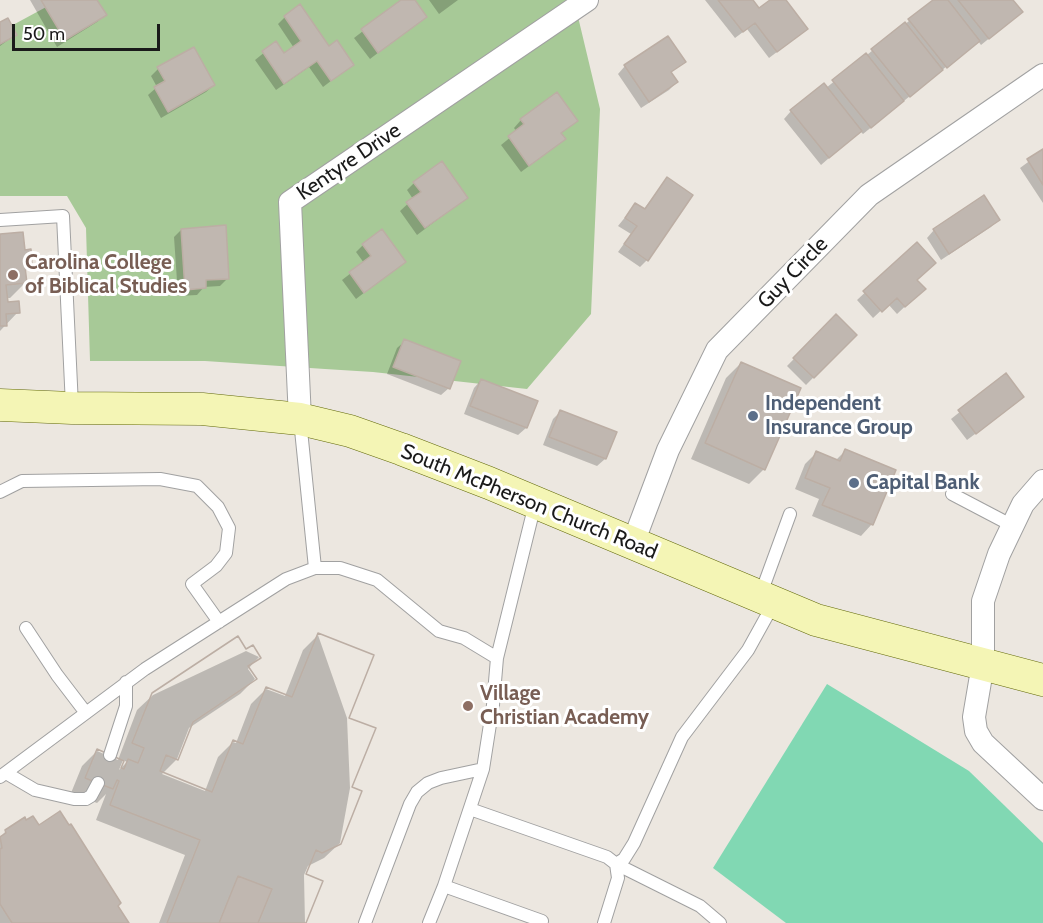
<!DOCTYPE html>
<html>
<head>
<meta charset="utf-8">
<style>
	body { margin:0 }
	#map { position:relative; width:1043px; height:923px; overflow:hidden; background:#ece7e0; font-family:Cabin,sans-serif }
	canvas { display:block }
	.scale { position:absolute; left:12px; top:24px; width:148px; height:27px; box-sizing:border-box; border:3px solid #1a1a1a; border-top:0; padding-left:8px; font-size:18px; line-height:21px; white-space:nowrap; color:#1a1a1a; -webkit-text-stroke:4px #fff; paint-order:stroke }
</style>
</head>
<body>
<div id="map">
<canvas width="1043" height="923"></canvas>
<div class="scale">50 m</div>
</div>
<script>
const c = document.querySelector('canvas').getContext('2d');
c.lineJoin = 'round';
function fillPath(path, color) { c.fillStyle = color; c.fill(path, 'evenodd'); }
const toPath = rows => new Path2D(rows.map(r => 'M' + r).join(''));
function trace(path, color, width, dash) { c.strokeStyle = color; c.lineWidth = width; c.lineCap = dash ? 'butt' : 'round'; c.setLineDash(dash || []); c.stroke(path); }
function drawText(font, color, halo, rows, align = 'center') {
  c.font = font + ' Cabin,sans-serif'; c.lineWidth = 6; c.setLineDash([]); c.textBaseline = 'middle'; c.strokeStyle = halo; c.fillStyle = color; for (const [text, x, y, turn = 0] of rows) {
    c.save(); c.translate(x, y); c.rotate((+turn || 0) * Math.PI / 180); c.textAlign = isNaN(turn) ? turn : align; if (halo) c.strokeText(text, 0, 0); c.fillText(text, 0, 0); c.restore();
  }
}
fillPath(toPath([
	[59,0,574,0,600,109,591,314,527,389,373,372,325,369,205,361,90,361,86,228,67,196,0,196,0,32]
]), '#a7c997');
fillPath(toPath([
	[827,684,969,771,1043,843,1043,923,786,923,713,868]
]), '#81d8b3');
fillPath(toPath([
	[30,0,96,0,105,15,97,22,57,47],
	[403,0,413,0,425,17,370,59,354,38],
	[429,0,458,0,439,14],
	[705,0,751,0,759,10,772,0,784,0,798,36,769,58,747,29,735,38],
	[935,0,1011,0,1013,19,981,45,978,41,863,134,860,131,821,165,784,119,791,111,826,88],
	[285,17,329,48,352,65,323,87,309,67,276,90,255,60,276,43,284,55,294,48,278,24],
	[0,24,15,35,0,46],
	[684,62,670,73,677,82,669,90,641,108,618,74,625,66],
	[158,69,214,85,206,92,161,118,148,95,157,87,151,76],
	[521,120,576,121,560,134,564,139,556,146,521,172,501,145,517,132,514,128],
	[1043,151,1043,203,1020,168],
	[667,179,647,260,640,267,618,252,631,234,618,226,635,205,643,210],
	[414,183,466,198,417,235,400,211,413,199,407,190],
	[998,219,991,227,941,260,927,238,934,230],
	[181,230,228,278,220,286,204,287,197,295,178,296,174,237],
	[0,236,23,251,31,266,24,272,25,283,10,298,6,298,6,303,18,312,0,331],
	[917,244,916,296,897,314,888,304,873,318,857,300],
	[363,245,404,262,356,299,342,280,364,263,356,252],
	[836,316,855,335,806,385,787,366],
	[405,341,449,388,441,395,387,374,397,348],
	[741,363,764,469,749,484,691,459,726,378],
	[1006,375,1015,404,967,440,951,419],
	[481,380,536,402,526,428,518,435,464,414,474,388],
	[561,411,605,459,597,466,543,445,553,419],
	[845,451,872,524,861,536,812,516,819,499,795,489,805,464,816,453,835,461],
	[318,635,347,718,350,788,340,843,324,858,308,866,304,875,305,923,159,923,185,855,96,820,106,794,97,803,71,793,82,766,97,751,118,760,137,710,153,695,246,651,259,657,248,669,255,679,240,694,189,728,177,759,162,774,205,791,218,757,233,742,236,743,251,704,266,689,285,696,303,650],
	[123,760,127,762,119,770],
	[38,827,116,906,127,923,0,923,0,837,6,831]
]), '#0003');
const building = toPath([
	[41,0,97,0,107,15,65,40,41,0],
	[401,0,415,0,427,17,378,53,361,29,401,0],
	[718,0,753,0,759,8,770,0,786,0,808,29,777,52,755,23,743,32,718,0],
	[933,0,948,0,980,41,947,68,908,19,933,0],
	[958,0,1013,0,1023,12,989,39,958,0],
	[300,4,329,46,337,40,354,65,331,81,317,61,284,84,262,51,276,41,284,53,301,41,284,16,300,4],
	[8,18,17,35,0,44,0,22,8,18],
	[905,22,943,70,910,97,871,49,905,22],
	[668,36,686,62,671,72,678,82,649,102,624,65,668,36],
	[194,47,215,85,168,112,154,87,165,81,157,67,194,47],
	[866,53,904,101,871,128,832,80,866,53],
	[824,83,862,131,829,158,790,110,824,83],
	[557,92,578,121,561,133,566,139,529,166,508,136,524,124,520,119,557,92],
	[1043,149,1043,185,1027,159,1043,149],
	[442,161,468,198,425,228,406,202,421,192,413,182,442,161],
	[667,177,693,195,648,261,624,244,637,226,625,218,635,203,645,209,667,177],
	[984,195,1000,220,949,254,933,229,984,195],
	[226,225,229,279,206,280,206,288,185,290,181,229,226,225],
	[382,229,406,262,364,293,349,272,371,256,362,244,382,229],
	[23,232,25,250,31,249,32,266,25,267,27,283,6,285,8,302,19,301,20,313,6,314,7,326,0,326,0,234,23,232],
	[917,242,936,263,917,280,926,289,905,307,897,298,882,312,863,291,917,242],
	[836,314,857,335,814,378,793,358,836,314],
	[404,339,461,361,450,389,393,367,404,339],
	[741,362,801,388,765,470,705,443,741,362],
	[1006,373,1024,397,976,434,958,410,1006,373],
	[481,379,538,401,527,428,470,406,481,379],
	[560,410,617,432,606,459,549,437,560,410],
	[845,449,896,470,873,525,822,505,830,488,805,478,816,451,840,461,845,449],
	[318,633,374,655,349,718,376,728,352,787,362,791,341,844,322,853,316,850,306,874,323,881,306,923,258,923,272,889,238,876,219,923,167,923,200,840,110,805,119,781,117,780,113,789,85,778,97,749,124,761,121,768,124,769,128,759,138,763,144,748,132,743,152,693,238,636,246,649,253,645,261,658,248,666,257,679,193,722,178,760,166,755,160,771,212,792,233,740,243,744,266,687,292,697,318,633],
	[318,633,374,655,349,718,376,728,352,787,362,791,341,844,322,853,316,850,306,874,323,881,306,923,167,923,200,840,110,805,119,781,117,780,113,789,85,778,97,749,124,761,121,768,124,769,128,759,138,763,144,748,132,743,152,693,238,636,246,649,253,645,261,658,248,666,257,679,193,722,178,760,166,755,160,771,212,792,233,740,243,744,266,687,292,697,318,633],
	[60,811,69,825,71,824,121,903,118,906,129,923,12,923,0,904,0,849,2,848,0,837,6,833,5,830,25,817,26,820,33,816,39,825,60,811]
]);
fillPath(building, '#c0b7b0');
trace(building, '#bcaea4', 1.5);
const lane = toPath([
	[0,220,63,216,72,406],
	[300,420,315,568],
	[0,492,22,481,160,479,197,486,218,507,229,528,226,553,216,566,192,584,219,622],
	[952,494,1013,526],
	[535,504,497,658,493,705,483,769,444,886,542,921,540,923],
	[760,596,790,514],
	[26,628,57,675,86,713],
	[110,755,126,706,126,682],
	[6,773,35,790,74,799,86,799,91,796,98,783],
	[0,777,145,669,286,579,315,568,340,568,377,580,439,631,464,638,497,658],
	[470,809,607,857,616,864,618,878,604,923],
	[365,923,410,804,417,792,428,783,441,778,483,769],
	[429,923,444,886],
	[720,923,700,906,616,864,624,859,634,843,682,737,748,650,774,603]
]);
const street = toPath([
	[300,419,290,202,587,0],
	[1043,481,1023,504,999,554,983,601,983,664,974,717,976,731,983,743,1043,799],
	[633,543,668,450,717,350,869,195,1043,75]
]);
const secondary = toPath([
	[0,405,72,408,202,409,300,419,350,431,401,449,489,483,816,620,1043,680]
]);
trace(lane, '#a1a1a1', 14);
trace(street, '#a1a1a1', 24);
trace(secondary, '#62690a', 33);
trace(lane, '#fff', 12);
trace(street, '#fff', 22);
trace(secondary, '#f4f5b5', 32);
for (const [x, y, r, color] of [
	[13,275,6,"#8d6e63"],
	[753,416,6,"#5c6f8a"],
	[854,483,6,"#5c6f8a"],
	[468,706,6,"#8d6e63"]
]) { const dot = new Path2D(); dot.arc(x, y, r, 0, 2 * Math.PI); c.fillStyle = color; c.fill(dot); trace(dot, '#fff', 2); }
drawText('21px', '#1a1a1a', '#fff', [
	["Kentyre Drive",349,162,-34],
	["Guy Circle",793,273,-46],
	["South McPherson Church Road",529,502,22]
]);
drawText('bold 21px', '#785e54', '#fff', [
	["Carolina College",25,263],
	["of Biblical Studies",25,287],
	["Village",480,694],
	["Christian Academy",480,718]
], 'left');
drawText('bold 21px', '#4e5e75', '#fff', [
	["Independent",765,404],
	["Insurance Group",765,428],
	["Capital Bank",866,483]
], 'left');
</script>
</body>
</html>
